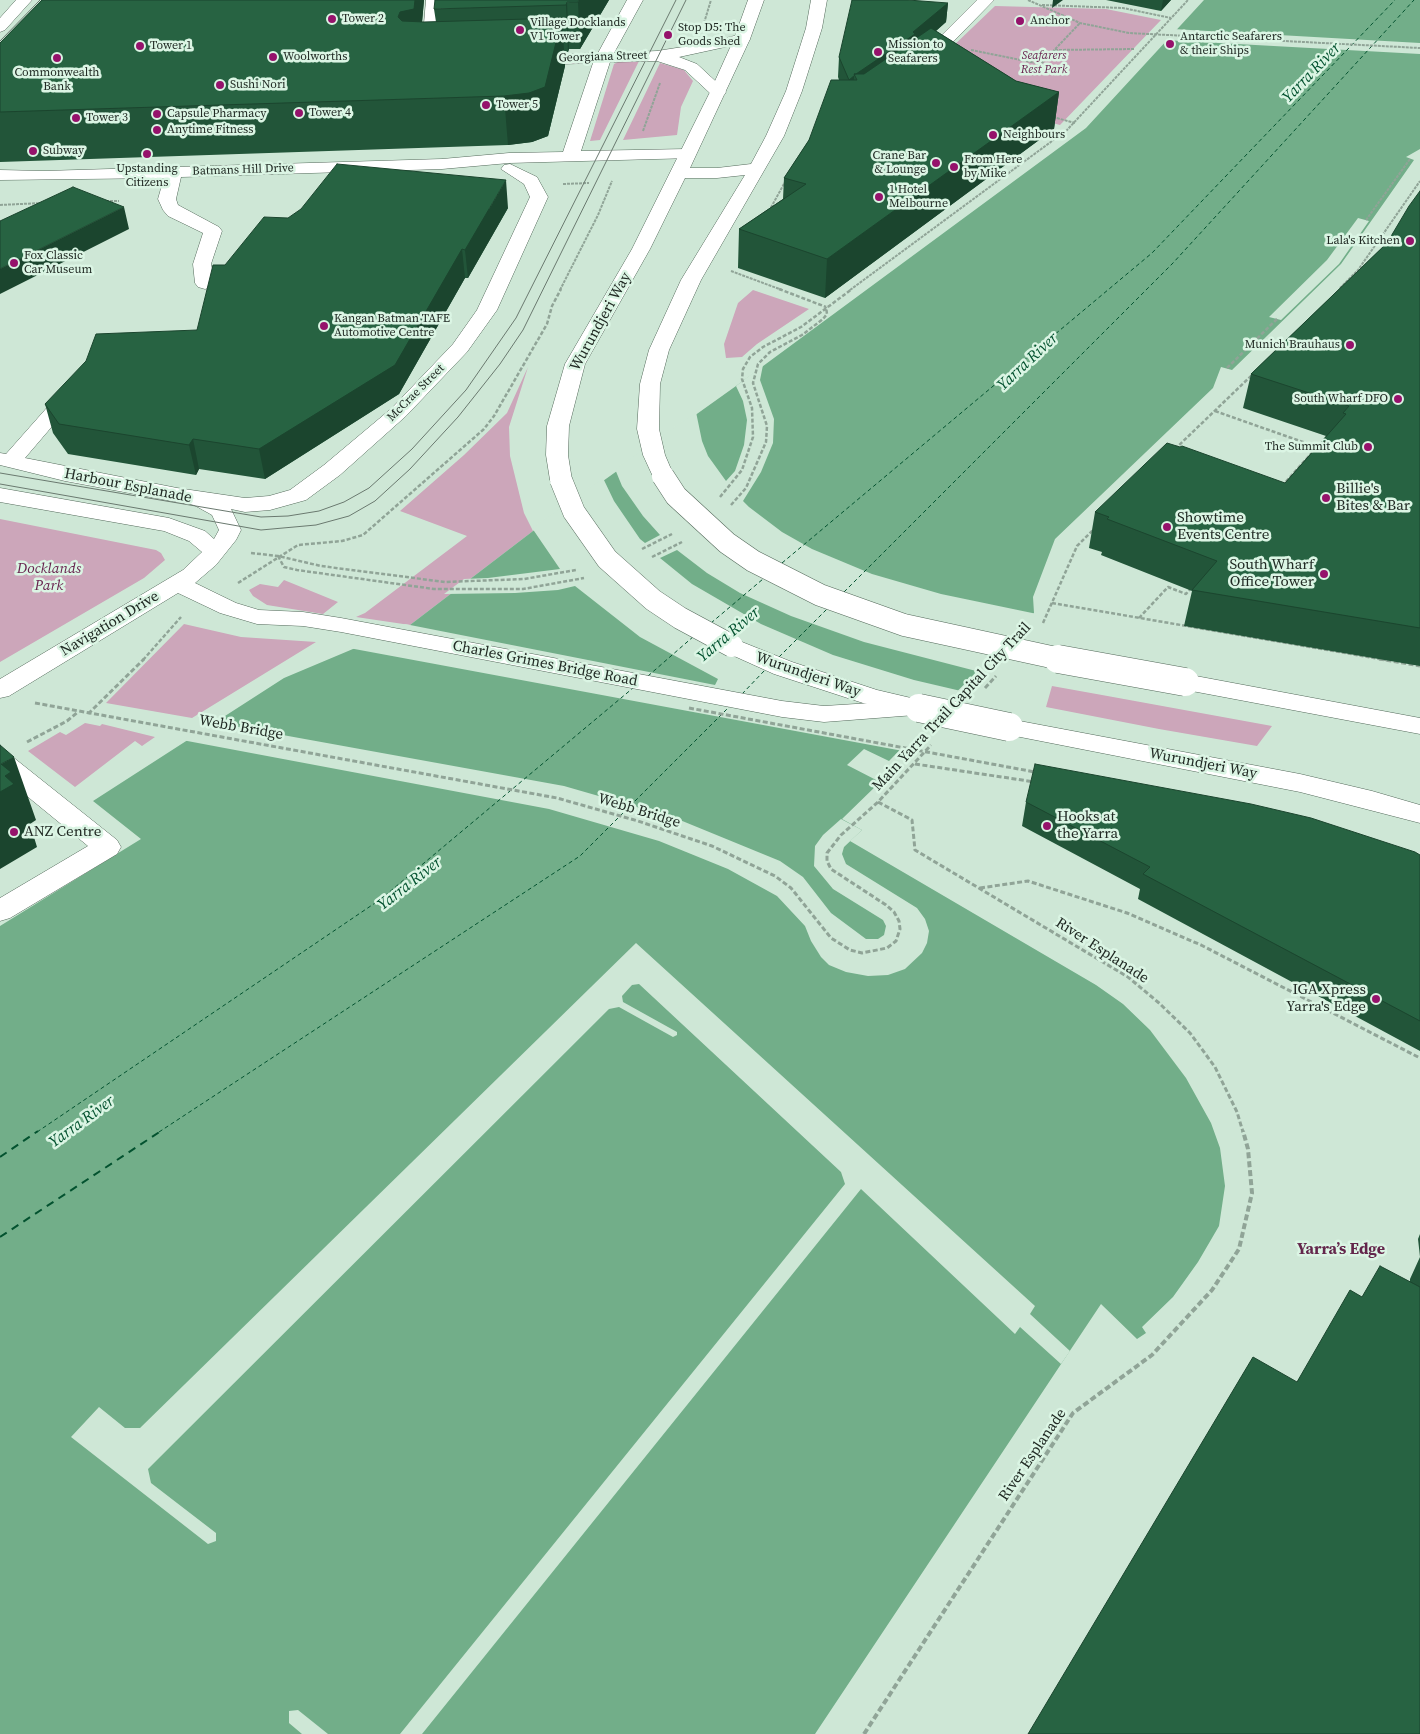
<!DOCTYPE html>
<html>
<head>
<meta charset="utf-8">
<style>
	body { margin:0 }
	canvas { display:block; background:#cee7d6 }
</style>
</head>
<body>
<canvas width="1420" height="1734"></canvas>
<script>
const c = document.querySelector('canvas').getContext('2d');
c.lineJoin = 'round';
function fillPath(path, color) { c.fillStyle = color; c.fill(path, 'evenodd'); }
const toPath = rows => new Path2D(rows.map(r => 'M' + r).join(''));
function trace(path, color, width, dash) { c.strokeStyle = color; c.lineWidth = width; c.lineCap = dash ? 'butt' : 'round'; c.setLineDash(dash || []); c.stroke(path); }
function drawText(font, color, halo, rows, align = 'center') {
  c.font = font + ' "Source Serif 4",serif'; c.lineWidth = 5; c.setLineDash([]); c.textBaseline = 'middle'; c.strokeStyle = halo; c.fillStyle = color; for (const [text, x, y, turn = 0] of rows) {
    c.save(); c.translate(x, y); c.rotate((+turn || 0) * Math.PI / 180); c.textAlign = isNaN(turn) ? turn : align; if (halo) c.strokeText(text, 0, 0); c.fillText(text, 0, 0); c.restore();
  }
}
fillPath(toPath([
	[995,6,1106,9,1161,20,1060,125,1008,111,949,50],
	[620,61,639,61,600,140,590,141,614,64],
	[660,63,684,70,693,81,681,107,677,135,623,140],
	[753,290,809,309,757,344,742,357,726,358,724,344,738,303],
	[528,367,509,427,510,456,524,513,533,531,410,625,356,617,365,613,467,536,400,511,464,455,507,413],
	[0,519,156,550,161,553,165,560,144,578,0,662],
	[284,580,338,602,323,614,267,605,253,596,249,590,260,584,278,587],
	[184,624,241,637,316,642,192,718,106,703],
	[1052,686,1102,695,1272,726,1257,746,1159,729,1046,707],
	[85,723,100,726,102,724,155,737,142,746,135,741,75,787,28,751,60,732,66,735]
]), '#cca6ba');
fillPath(toPath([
	[1204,0,1420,0,1420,149,1406,157,1414,160,1341,264,1232,370,1221,367,1213,388,1055,539,1033,597,1034,613,889,761,864,749,847,765,880,782,842,819,862,830,850,841,1096,985,1123,1004,1150,1030,1186,1078,1211,1123,1220,1148,1225,1186,1219,1226,1198,1262,1173,1297,1142,1327,1146,1333,1137,1339,1101,1304,815,1734,0,1734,0,926,141,839,93,801,284,678,410,625,533,531,736,386,1086,128]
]), '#72ae89');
fillPath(toPath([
	[1173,29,1420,43,1420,54,1164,40],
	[1358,218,1369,221,1339,264,1281,320,1269,317,1327,260],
	[763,365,760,380,774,419,773,443,761,472,743,501,749,507,782,532,812,549,872,574,941,594,1037,614,980,672,864,642,791,616,740,593,707,573,677,550,660,558,692,584,761,624,833,655,914,680,961,691,903,751,349,648,405,624,715,685,718,679,640,637,575,586,558,590,515,593,444,594,464,579,488,578,560,569,532,528,603,478,614,501,640,539,645,543,660,535,643,516,622,486,615,469,696,412,702,441,708,456,726,481,735,471,744,445,747,420,743,401,736,386],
	[211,722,564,786,675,818,780,861,803,877,831,913,866,939,878,939,884,935,886,926,883,920,833,889,814,866,815,846,823,835,841,819,862,830,844,847,842,854,846,864,917,908,925,919,929,931,927,943,922,953,905,969,888,975,868,976,846,972,829,965,821,957,811,941,805,926,777,896,728,869,659,841,549,809,182,740],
	[636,943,1035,1306,1030,1314,1070,1351,1061,1364,1020,1327,1015,1334,861,1189,422,1734,400,1734,845,1184,841,1172,639,984,632,985,622,996,623,1002,677,1032,677,1035,673,1037,619,1007,609,1009,148,1469,151,1483,216,1533,216,1541,208,1544,71,1437,99,1407,125,1428,140,1428],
	[298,1710,328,1734,302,1734,289,1723,289,1711]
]), '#cee7d6');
trace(toPath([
	[782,563,1152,253,1395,0],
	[844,592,1173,263,1414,0],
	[711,623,763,579],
	[779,657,827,609],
	[648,676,694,636],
	[742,694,765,670],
	[37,1132,381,899,633,688],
	[159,1132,580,856,730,706]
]), '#03522f', 1, [4, 3]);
trace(toPath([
	[0,1157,38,1131],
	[0,1237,161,1131]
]), '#03522f', 2, [8, 6]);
const minor = toPath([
	[16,0,32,0,5,30,0,32,0,18,16,0],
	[426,0,442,0,437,59,429,64,421,59,426,0],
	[627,0,643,0,614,53,657,51,702,44,742,34,750,39,748,42,679,57,697,64,724,89,726,92,724,95,718,97,712,95,685,70,657,61,610,62,581,151,687,149,693,150,696,154,693,158,509,163,442,169,181,177,176,199,178,205,219,227,222,231,211,264,215,283,212,287,205,289,198,287,195,283,193,264,203,233,168,216,163,210,158,199,164,178,0,180,0,170,44,171,442,159,509,153,563,152,593,63,528,65,520,60,528,55,598,53,627,0],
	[977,0,994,0,948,47,925,64,913,64,911,61,913,58,936,41,977,0],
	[510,164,537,177,548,197,497,310,467,352,406,416,340,475,306,500,270,510,245,512,231,509,241,530,236,540,216,565,195,583,236,603,259,610,303,612,341,618,782,701,824,706,919,700,928,702,932,708,928,714,824,722,782,717,341,632,303,626,257,624,220,613,178,593,9,696,0,698,0,679,183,570,202,552,189,541,164,531,0,502,0,488,169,518,205,531,214,539,219,530,212,515,194,505,65,481,0,465,0,453,6,454,67,385,74,383,81,385,84,389,25,458,177,488,245,498,269,496,290,490,324,465,392,408,453,344,477,310,530,197,524,184,501,169,504,165,510,164],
	[5,755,14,758,117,840,121,847,117,854,10,918,0,921,0,898,88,846,0,774,0,757,5,755]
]);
const highway = toPath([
	[748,0,764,0,750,39,690,168,717,168,751,164,766,136,786,91,806,28,811,0,827,0,822,28,802,91,784,136,701,280,669,350,660,384,659,429,665,455,674,476,671,481,663,483,655,481,643,455,637,429,640,384,649,350,681,280,745,175,717,178,685,178,650,249,585,364,569,426,568,455,572,480,569,485,561,487,553,485,550,480,546,455,547,426,565,364,632,249,710,92,734,39,748,0],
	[732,638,792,662,877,690,928,702,932,708,928,714,919,716,863,703,774,674,723,651,720,646,723,641,732,638],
	[1185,674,1420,718,1420,734,1176,688,1173,682,1176,676,1185,674],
	[1009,719,1300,774,1372,791,1420,805,1420,823,1300,792,1000,733,996,727,1000,721,1009,719]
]);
trace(minor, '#546a5b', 1);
trace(highway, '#546a5b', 1);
trace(toPath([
	[1028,0,1080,23,1129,33,1420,48],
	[1042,5,1123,8,1171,18],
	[704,23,711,0],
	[971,50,1041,64,1080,23],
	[1055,50,1135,49],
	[1053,117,1075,123],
	[643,131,660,83],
	[563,184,589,183],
	[106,201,119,201],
	[0,205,42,203],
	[769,211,785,182],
	[1366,220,1410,159],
	[731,271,782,290],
	[1340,288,1358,270,1420,181],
	[560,290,598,215,612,181],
	[850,290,1067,130,1188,0]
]), '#90a497', 2, [3, 1]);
trace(toPath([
	[779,289,826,307],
	[1227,368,1277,319],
	[1215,411,1317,447],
	[1175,449,1252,375],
	[1282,486,1318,446],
	[720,497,742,470,753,437,752,408,742,379,743,369,750,357,763,347,801,327,852,289],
	[731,505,746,488,766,442,767,426,753,383,758,364,770,352,802,335,823,319,827,314,826,307],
	[642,549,672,534],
	[251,553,278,556,321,566,445,582,524,579,576,570],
	[278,556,284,567,297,570,434,589,523,589,584,578],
	[652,557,682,542],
	[238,583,298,545,342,541,363,535,484,429,494,416,547,324,552,306,561,289],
	[1052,603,1386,660],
	[1139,618,1168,587,1186,594,1192,587],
	[1043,623,1077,546,1094,529],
	[143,660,181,617]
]), '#90a497', 2.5, [4, 2]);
trace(toPath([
	[1379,659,1420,666],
	[985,688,996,676],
	[35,703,557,798,638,821,712,846,775,876,791,888,831,938,850,950,862,953,887,948,896,941,900,929,899,921,894,912,886,905,831,869,827,861,827,853,841,835,878,802,931,745],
	[88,714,144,659],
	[27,742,67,721,78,712],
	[915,764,1035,782],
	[878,802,912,820,915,850,1128,977,1159,1003,1190,1033,1215,1067,1237,1112,1243,1132],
	[980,888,1028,881,1127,913,1201,945,1420,1058]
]), '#90a497', 3, [5, 2.5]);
trace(toPath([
	[864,1734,1073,1413,1152,1355,1212,1290,1239,1249,1252,1193,1248,1149,1243,1131]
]), '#90a497', 4, [6, 3]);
fillPath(minor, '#fff');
fillPath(highway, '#fff');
trace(toPath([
	[0,41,40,0],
	[0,473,261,517,288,516,319,511,344,502,369,488,412,449,466,390,516,318,676,0],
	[0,484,261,530,316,525,349,516,375,501,410,469,458,417,500,364,523,330,686,0]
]), '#6a796f', 1);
const highwayBridgeFar1 = toPath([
	[663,476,676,496,727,543,753,561,820,595,904,625,1065,660],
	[561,480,574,512,607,559,653,600,680,618,732,646]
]);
const highwayBridge = toPath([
	[1058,659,1185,682],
	[919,708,1009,727]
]);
trace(highwayBridgeFar1, '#546a5b', 23, []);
trace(highwayBridge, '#546a5b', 29, []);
trace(toPath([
	[689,708,1035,772]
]), '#90a497', 3, [5, 2.5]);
trace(highwayBridgeFar1, '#fff', 22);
trace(highwayBridge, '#fff', 28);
fillPath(toPath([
	[42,0,424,0,422,22,436,22,434,9,609,0,580,49,569,49,568,52,564,52,565,66,548,136,532,142,508,145,0,162,0,43],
	[1106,0,1171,0,1161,11],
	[948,3,946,22,936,31,1016,81,1059,92,1054,129,825,298,738,268,739,229,783,199,784,178,809,140,839,80,838,77,839,57],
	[1420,191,1420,666,1184,626,1192,591,1101,555,1102,552,1089,548,1095,512,1285,483,1326,436,1243,408,1251,374,1387,243],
	[508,208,468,278,465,278,399,394,265,479,199,469,196,475,68,454,53,433,45,404,197,330,288,218],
	[1026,802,1420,855,1420,1051,1138,899,1140,889,1022,826],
	[1420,1234,1420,1257,1418,1239],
	[1420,1257,1420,1734,1297,1382,1362,1297,1410,1282,1410,1279]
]), '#225539');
fillPath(toPath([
	[415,0,424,0,419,56,398,17,400,12],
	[579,0,609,0,580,49,578,2],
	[1053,0,1063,0,1052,8],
	[1163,0,1171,0,1161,11],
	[567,2,569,49,568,52,566,5],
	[948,3,946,22,914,50,857,80,855,75,913,32],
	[562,18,565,66,548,136,532,142,508,145,504,96],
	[854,76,853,96,849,80],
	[1059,92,1054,129,825,298,827,259],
	[506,180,508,208,468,278,465,250],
	[124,207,129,229,0,294,0,269],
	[462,249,465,278,399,394,265,479,259,449],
	[193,439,199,469,196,475,189,445],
	[14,757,36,820,30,824,37,847,0,869,0,792,1,764]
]), '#1b452e');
const building = toPath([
	[42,0,415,0,414,9,400,12,398,17,402,21,424,22,562,18,545,87,529,93,504,96,0,112,0,43,42,0],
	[435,0,579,0,578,2,567,2,566,5,434,9,435,0],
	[852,0,908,0,948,3,913,32,915,34,856,74,854,74,855,75,849,80,839,57,852,0],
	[931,28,1016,81,1059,92,827,259,739,229,806,184,784,178,809,140,831,80,857,80,854,74,864,74,931,28],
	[337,164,506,180,465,250,462,249,395,365,259,449,193,439,189,445,59,424,45,404,86,361,96,334,197,330,213,265,225,265,264,217,288,218,301,209,337,164],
	[73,187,124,207,0,269,0,221,73,187],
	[1420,191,1420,628,1192,590,1217,561,1107,519,1109,517,1095,512,1167,443,1180,447,1182,446,1285,483,1346,414,1343,413,1349,406,1251,374,1387,243,1409,206,1420,191],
	[0,745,14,757,1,764,11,772,5,776,14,784,0,792,0,745],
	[1035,764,1251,804,1311,818,1415,852,1420,855,1420,1021,1143,874,1150,867,1026,802,1035,764],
	[1380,1266,1420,1287,1420,1734,1028,1734,1253,1357,1297,1382,1350,1290,1362,1297,1380,1266]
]);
fillPath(building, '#276342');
trace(building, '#1b452e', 1);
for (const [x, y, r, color] of [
	[332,19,5,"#95126b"],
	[1020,21,5,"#95126b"],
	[520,30,5,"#95126b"],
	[668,35,5,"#95126b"],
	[1170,44,5,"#95126b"],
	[140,46,5,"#95126b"],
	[878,52,5,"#95126b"],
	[273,57,5,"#95126b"],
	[57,58,5,"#95126b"],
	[220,85,5,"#95126b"],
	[486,105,5,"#95126b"],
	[299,113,5,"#95126b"],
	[157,114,5,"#95126b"],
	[76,118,5,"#95126b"],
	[157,130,5,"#95126b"],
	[993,135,5,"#95126b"],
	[33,151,5,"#95126b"],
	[147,154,5,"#95126b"],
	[936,163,5,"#95126b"],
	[954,167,5,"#95126b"],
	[879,197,5,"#95126b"],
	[1410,241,5,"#95126b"],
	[14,263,5,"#95126b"],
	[324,326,5,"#95126b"],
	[1350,345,5,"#95126b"],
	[1398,399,5,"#95126b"],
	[1368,447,5,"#95126b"],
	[1326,498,5,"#95126b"],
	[1167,527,5,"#95126b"],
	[1324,574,5,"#95126b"],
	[1047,826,5,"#95126b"],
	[14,832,5,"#95126b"],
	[1376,999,5,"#95126b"]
]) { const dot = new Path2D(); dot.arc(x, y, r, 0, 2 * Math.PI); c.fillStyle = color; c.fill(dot); trace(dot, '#dbf5e4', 2); }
drawText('12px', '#212a24', '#dbf5e4', [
	["Tower 2",342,19],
	["Anchor",1030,21],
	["Village Docklands",530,23],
	["V1 Tower",530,37],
	["Stop D5: The",678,28],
	["Goods Shed",678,42],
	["Antarctic Seafarers",1180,37],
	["& their Ships",1180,51],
	["Mission to",888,45],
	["Seafarers",888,59],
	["Tower 1",150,46],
	["Woolworths",283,57],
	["Commonwealth",57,73,"center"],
	["Bank",57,87,"center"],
	["Sushi Nori",230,85],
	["Tower 5",496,105],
	["Tower 4",309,113],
	["Capsule Pharmacy",167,114],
	["Tower 3",86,118],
	["Anytime Fitness",167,130],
	["Neighbours",1003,135],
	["Subway",43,151],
	["Crane Bar",926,156,"right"],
	["& Lounge",926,170,"right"],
	["From Here",964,160],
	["by Mike",964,174],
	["Upstanding",147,169,"center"],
	["Citizens",147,183,"center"],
	["1 Hotel",889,190],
	["Melbourne",889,204],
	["Lala's Kitchen",1400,241,"right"],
	["Fox Classic",24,256],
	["Car Museum",24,270],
	["Kangan Batman TAFE",334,319],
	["Automotive Centre",334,333],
	["Munich Brauhaus",1340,345,"right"],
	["South Wharf DFO",1388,399,"right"],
	["The Summit Club",1358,447,"right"]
], 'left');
drawText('italic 12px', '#661f4c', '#dbf5e4', [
	["Seafarers",1044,56],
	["Rest Park",1044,70]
]);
drawText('12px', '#212a24', '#dbf5e4', [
	["Georgiana Street",603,57,-2],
	["Batmans Hill Drive",243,170,-2],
	["McCrae Street",416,393,-45]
]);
drawText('15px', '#212a24', '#dbf5e4', [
	["Wurundjeri Way",601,322,-61],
	["Harbour Esplanade",128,486,11],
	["Navigation Drive",110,624,-31],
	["Charles Grimes Bridge Road",545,664,11],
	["Wurundjeri Way",808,675,19],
	["Main Yarra Trail Capital City Trail",952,707,-47],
	["Webb Bridge",241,728,10],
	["Wurundjeri Way",1203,764,11],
	["Webb Bridge",639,811,17],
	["River Esplanade",1102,951,33],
	["River Esplanade",1033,1455,-56]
]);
drawText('15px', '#212a24', '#dbf5e4', [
	["Billie's",1336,489],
	["Bites & Bar",1336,506],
	["Showtime",1177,518],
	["Events Centre",1177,535],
	["South Wharf",1314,565,"right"],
	["Office Tower",1314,582,"right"],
	["Hooks at",1057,817],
	["the Yarra",1057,834],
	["ANZ Centre",24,832],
	["IGA Xpress",1366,990,"right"],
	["Yarra's Edge",1366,1007,"right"]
], 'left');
drawText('italic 15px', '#661f4c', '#dbf5e4', [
	["Docklands",49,569],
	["Park",49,586]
]);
drawText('italic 16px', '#03522f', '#dbf5e4', [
	["Yarra River",1312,73,-46],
	["Yarra River",1028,362,-43],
	["Yarra River",729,635,-40],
	["Yarra River",410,884,-38],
	["Yarra River",82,1122,-36]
]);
drawText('bold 16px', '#63264b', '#dbf5e4', [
	["Yarra’s Edge",1341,1250]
]);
</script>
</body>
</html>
